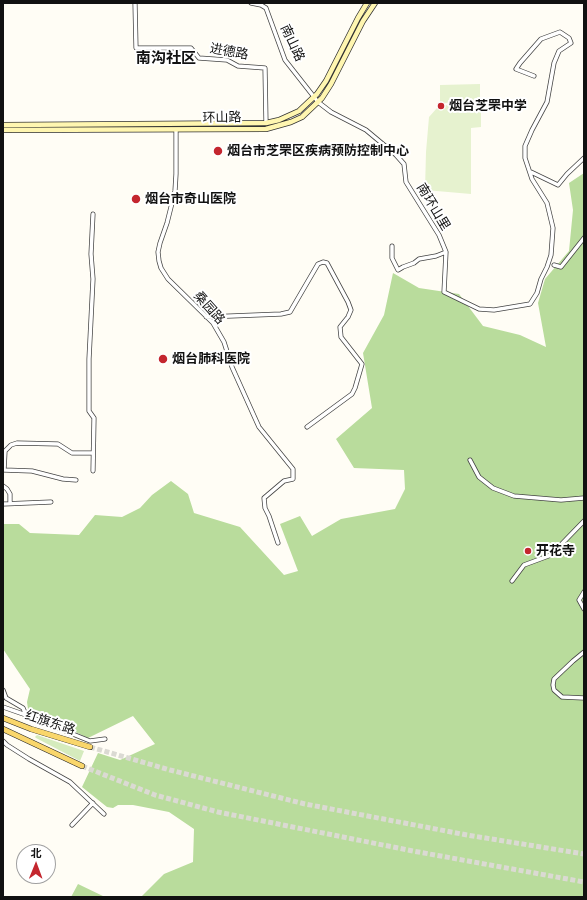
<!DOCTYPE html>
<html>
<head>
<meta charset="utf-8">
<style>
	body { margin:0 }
	#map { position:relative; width:587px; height:900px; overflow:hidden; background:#fffdf5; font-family:"Libre Baskerville","Noto Sans SC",serif }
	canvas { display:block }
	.frame { position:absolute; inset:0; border:4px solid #111; pointer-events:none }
	.north { position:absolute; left:16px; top:844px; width:40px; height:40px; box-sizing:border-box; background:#fff; border:1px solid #a0a0a0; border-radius:50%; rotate:1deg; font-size:11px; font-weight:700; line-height:16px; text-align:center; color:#111 }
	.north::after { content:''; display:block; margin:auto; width:14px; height:18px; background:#c4262e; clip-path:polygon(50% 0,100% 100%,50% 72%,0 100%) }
</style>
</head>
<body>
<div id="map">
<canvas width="587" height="900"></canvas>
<div class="frame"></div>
<div class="north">北</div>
</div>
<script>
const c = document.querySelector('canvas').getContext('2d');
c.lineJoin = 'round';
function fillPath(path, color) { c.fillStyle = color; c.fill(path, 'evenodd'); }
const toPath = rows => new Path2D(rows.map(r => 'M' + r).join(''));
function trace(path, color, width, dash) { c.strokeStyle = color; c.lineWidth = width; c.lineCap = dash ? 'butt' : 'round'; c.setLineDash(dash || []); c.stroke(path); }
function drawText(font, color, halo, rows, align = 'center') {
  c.font = font + ' "Libre Baskerville","Noto Sans SC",serif'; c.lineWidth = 4; c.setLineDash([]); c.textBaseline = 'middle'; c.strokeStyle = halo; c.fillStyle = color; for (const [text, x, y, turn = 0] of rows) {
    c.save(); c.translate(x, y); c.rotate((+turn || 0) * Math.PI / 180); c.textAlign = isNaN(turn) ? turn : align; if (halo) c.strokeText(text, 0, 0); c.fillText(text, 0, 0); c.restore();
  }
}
fillPath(toPath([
	[37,735,84,751,80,761,36,738,35,737]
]), '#d5ebbd');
fillPath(toPath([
	[584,173,584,897,141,897,164,874,193,862,194,829,169,812,133,805,118,805,113,808,107,807,82,787,98,753,120,760,155,744,133,716,88,738,28,709,27,702,30,689,3,649,3,524,19,524,30,533,79,535,95,515,122,517,140,508,152,495,171,481,188,494,194,513,240,527,284,575,298,571,280,524,300,516,312,536,341,519,395,509,405,489,404,470,354,468,336,439,372,408,363,353,384,315,393,273,419,288,459,294,483,326,520,335,546,347,538,303,545,279,569,251,573,210,569,183],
	[78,884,105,897,71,897]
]), '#b9dc9c');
fillPath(toPath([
	[480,84,480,102,440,103,440,85],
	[438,105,481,106,481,127,471,128,471,194,425,190,426,152,429,117,437,108]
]), '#e6f2cf');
trace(toPath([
	[90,747,170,770,305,804,467,835,584,854],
	[82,766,155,795,218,812,413,851,584,882]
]), '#dbdad3', 5, [5, 2.5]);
const street = toPath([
	[135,3,136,48,191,48,199,58,227,60,238,66,265,68,266,123],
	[251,3,261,5,266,8,285,60,318,102,331,112,366,130,396,155,404,164,406,182,439,235,446,252,444,292,479,309,494,310,530,304,537,293,541,279,547,267,551,255,553,228,547,203,532,179,525,158,525,146,532,130,547,102,554,63,559,51,571,43,569,38,560,32,541,39,520,63,516,69,534,76],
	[176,130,176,174,175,191,167,223,160,243,158,252,159,261,161,268,168,279,213,323,224,342,232,367,259,427,293,469,293,479,284,481,264,498,265,508,269,516,278,543],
	[531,172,558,185,567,174,584,158],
	[93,214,91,254,93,279,89,359,89,411,94,418,93,471],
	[392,246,392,258,398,270,403,267,414,263,419,259,436,256,446,252],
	[554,265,561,267,584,238],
	[206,317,281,314,290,312,318,264,323,262,327,263,348,302,351,310,348,317,340,327,341,337,362,364,355,388,352,394,307,427],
	[470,460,479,477,493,488,514,496,561,500,584,498],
	[4,470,5,451,11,445,17,443,58,444,72,453,93,453],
	[4,470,32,471,63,479,76,480],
	[3,486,7,489,10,494,10,503],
	[3,504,51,502],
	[512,581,524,565,551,555,584,521],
	[584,592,579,600,584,609],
	[584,652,573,661,554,679,553,685,554,690,562,697,584,698],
	[3,690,6,698,23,708,26,715],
	[3,707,26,715,90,741,105,739],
	[3,741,7,745,29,759,70,782,104,814],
	[72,825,93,803]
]);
const secondary = toPath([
	[3,125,266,123,279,120,299,111,317,94,326,81,358,18,367,3],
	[3,130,266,129,291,122,302,117,322,98,331,84,363,21,375,3]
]);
const primary = toPath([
	[3,718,31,729,90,747],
	[3,729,82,766]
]);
trace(street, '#444', 5);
trace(secondary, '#333', 6);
trace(primary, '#222', 6);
trace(street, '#fff', 3.5);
trace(secondary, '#fff6b0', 4.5);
trace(primary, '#f9d66b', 5);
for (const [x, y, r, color] of [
	[441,106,4,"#c4262e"],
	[218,151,5,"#c4262e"],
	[136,199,5,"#c4262e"],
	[163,359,5,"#c4262e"],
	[528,551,4,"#c4262e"]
]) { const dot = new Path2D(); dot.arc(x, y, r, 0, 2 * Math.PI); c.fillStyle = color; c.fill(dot); trace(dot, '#fff', 1.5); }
drawText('13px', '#111', '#fff', [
	["南山路",292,43,65],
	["进德路",229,52,10],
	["环山路",222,118,-1],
	["南环山里",433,207,59],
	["桑园路",209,308,48],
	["红旗东路",50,723,18]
]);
drawText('bold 13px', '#111', '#fff', [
	["烟台芝罘中学",449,106],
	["烟台市芝罘区疾病预防控制中心",227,151],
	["烟台市奇山医院",145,199],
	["烟台肺科医院",172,359],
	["开花寺",536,551]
], 'left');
drawText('bold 15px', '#111', '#fff', [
	["南沟社区",166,59]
]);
</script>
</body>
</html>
